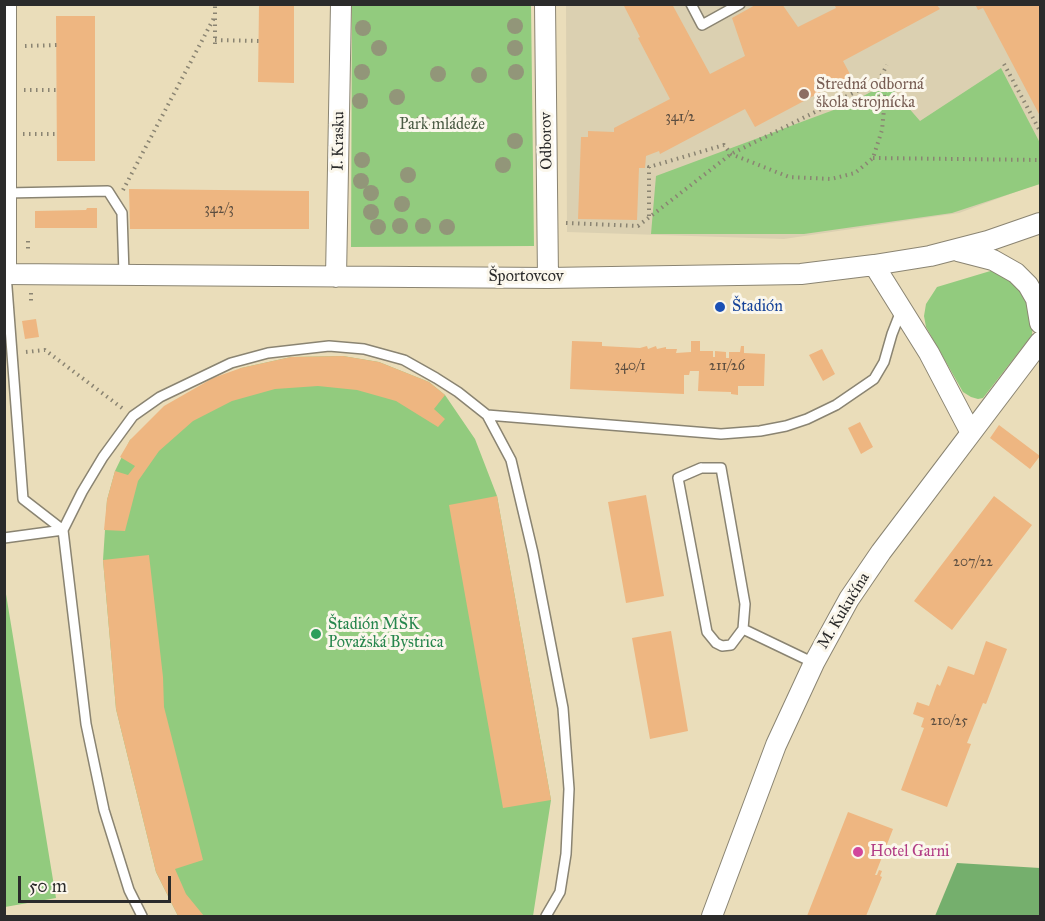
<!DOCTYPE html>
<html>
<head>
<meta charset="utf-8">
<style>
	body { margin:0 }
	#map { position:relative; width:1045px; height:921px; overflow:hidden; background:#eaddba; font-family:"IM FELL Great Primer",serif }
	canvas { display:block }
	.frame { position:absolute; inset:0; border:6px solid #2b2b2b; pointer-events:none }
	.scale { position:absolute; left:18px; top:876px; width:153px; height:27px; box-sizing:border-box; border:3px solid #2b2b2b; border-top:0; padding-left:8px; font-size:18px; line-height:21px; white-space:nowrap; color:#2b2b2b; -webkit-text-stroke:4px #fbf7ec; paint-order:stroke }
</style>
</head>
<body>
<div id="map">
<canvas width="1045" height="921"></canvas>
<div class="frame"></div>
<div class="scale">50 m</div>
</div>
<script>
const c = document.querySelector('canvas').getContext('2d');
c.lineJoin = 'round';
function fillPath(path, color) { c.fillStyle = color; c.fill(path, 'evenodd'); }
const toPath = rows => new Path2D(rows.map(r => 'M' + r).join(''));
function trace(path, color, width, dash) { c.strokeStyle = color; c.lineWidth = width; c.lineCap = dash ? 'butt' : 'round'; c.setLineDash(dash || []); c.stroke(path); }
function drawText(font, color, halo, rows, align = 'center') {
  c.font = font + ' "IM FELL Great Primer",serif'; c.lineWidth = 6; c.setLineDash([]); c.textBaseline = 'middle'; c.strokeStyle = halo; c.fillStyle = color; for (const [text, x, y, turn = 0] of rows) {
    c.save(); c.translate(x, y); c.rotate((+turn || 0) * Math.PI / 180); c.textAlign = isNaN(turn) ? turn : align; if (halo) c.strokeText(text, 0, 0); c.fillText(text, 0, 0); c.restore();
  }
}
fillPath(toPath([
	[566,5,1040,5,1040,183,959,213,784,239,567,232]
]), '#dbd0b1');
fillPath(toPath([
	[352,5,531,5,534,246,351,247],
	[1001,68,1040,143,1040,184,952,213,804,234,651,234,656,176,847,105,887,83,920,121],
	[997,269,1023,291,1033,323,1032,335,983,398,978,399,971,397,963,392,926,327,924,316,926,304,937,287],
	[343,356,379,362,429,382,445,395,475,439,497,496,551,800,533,916,178,916,156,872,116,709,103,560,107,500,115,471,130,440,241,368,291,357],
	[5,588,56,898,5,907,4,907]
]), '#92cb7e');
fillPath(toPath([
	[957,863,1040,868,1040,916,935,916]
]), '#75af6d');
fillPath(toPath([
	[259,4,294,4,294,83,258,82],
	[623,4,672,4,710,74,745,56,732,18,757,4,782,4,798,27,836,8,834,4,936,4,940,9,843,61,851,76,755,127,745,109,660,154,659,151,646,156,645,168,639,168,637,220,578,219,581,137,588,137,588,131,614,132,614,128,670,99,638,38,640,37],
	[975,4,1040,4,1040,116,983,8,978,10],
	[56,16,95,16,95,161,57,161],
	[129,189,309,191,309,229,130,229],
	[87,208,97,208,97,228,35,228,35,211,86,210],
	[36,319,39,337,25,339,22,321],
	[572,341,602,342,602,346,640,348,647,346,648,349,656,346,657,349,666,347,666,349,677,349,676,353,691,352,691,341,700,341,700,351,713,351,713,357,715,357,715,351,726,352,726,358,729,358,729,352,740,352,741,346,744,346,744,353,765,354,764,386,738,386,738,395,731,394,731,392,698,391,699,371,690,371,689,375,684,375,684,394,570,389],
	[822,349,835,374,823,381,809,355],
	[343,356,379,362,429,382,445,395,434,409,445,419,438,427,396,401,357,390,318,386,275,389,232,401,193,421,159,451,138,481,125,531,104,530,107,500,115,471,128,475,135,466,120,457,130,440,164,406,213,378,241,368,291,357],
	[860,422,873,447,861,454,848,428],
	[999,425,1040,456,1030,469,990,438],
	[646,495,664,596,626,603,608,502],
	[497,496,551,800,503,808,449,505],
	[994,496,1032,525,952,630,914,601],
	[149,555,163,677,164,707,203,860,175,869,186,894,204,916,178,916,156,872,116,709,103,560],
	[671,631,688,731,650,739,632,638],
	[986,641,1007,649,986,704,983,703,967,743,971,744,947,807,901,790,924,728,921,727,924,718,913,714,917,702,929,706,937,684,940,686,948,666,974,675],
	[848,812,893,829,875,875,877,875,879,870,882,871,880,876,882,877,866,916,807,916]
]), '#eeb681');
const service = toPath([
	[691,4,702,25,740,4],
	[6,193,108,191,122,213,124,274],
	[487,415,721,434,760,431,786,426,807,419,836,405,874,379,884,362,892,334,901,311],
	[701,468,721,468,745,604,743,629,731,645,722,646,716,643,707,632,678,478,701,468],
	[4,538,63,530,23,499,6,274],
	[743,629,814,663],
	[142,916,129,890,104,810,86,724,63,530,82,492,103,457,133,416,160,397,231,363,268,353,329,346,364,349,404,360,436,378,458,392,487,415,511,460,533,553,563,708,569,789,566,854,560,892,546,916]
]);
const minor = toPath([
	[6,4,6,274],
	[545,4,548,278],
	[958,251,993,260,1016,273,1028,285,1036,299,1040,323],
	[874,265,929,353,971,433],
	[4,274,548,278,801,274,874,265,930,256,988,241,1040,223],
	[336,277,341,4],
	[712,916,776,745,814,663,849,599,881,552,1040,342]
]);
trace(service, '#8a8472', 12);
trace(minor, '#8a8472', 22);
trace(toPath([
	[215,40,259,41],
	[215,44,215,4],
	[25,46,57,45],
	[1004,64,1040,131],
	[24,90,57,90],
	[23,134,57,134],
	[873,158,1040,160],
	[123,190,215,16],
	[649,216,649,167,724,145,731,154,789,177,831,179,855,173,873,158,882,130,885,99,879,80],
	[566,223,638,226,731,154,879,80,887,65],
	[28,241,28,250],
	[31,293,31,305],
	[26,352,45,350,122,408]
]), '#8a8472', 4, [1.5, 4.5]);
trace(service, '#fff', 9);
trace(minor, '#fff', 20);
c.fillStyle = '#929679';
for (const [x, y] of [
	[515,26],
	[363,28],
	[379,48],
	[515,48],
	[362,72],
	[516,72],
	[438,74],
	[479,75],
	[397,97],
	[360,101],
	[423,123],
	[515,141],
	[362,160],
	[503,165],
	[408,175],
	[361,181],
	[371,193],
	[402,204],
	[371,212],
	[400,226],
	[423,226],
	[378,227],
	[447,227]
]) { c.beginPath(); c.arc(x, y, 8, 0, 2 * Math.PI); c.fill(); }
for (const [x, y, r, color] of [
	[804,94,6,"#8d6e63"],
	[720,307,6,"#1a4fb4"],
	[316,634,6,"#2e9e5b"],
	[858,852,6,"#d1479c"]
]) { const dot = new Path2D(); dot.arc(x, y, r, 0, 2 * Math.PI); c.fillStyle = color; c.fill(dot); trace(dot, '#fbf7ec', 2); }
drawText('14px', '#5c4e40', null, [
	["341/2",680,118],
	["342/3",219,210],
	["340/1",630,367],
	["211/26",727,367],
	["207/22",973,563],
	["210/25",949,722]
]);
drawText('16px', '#785e54', '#fbf7ec', [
	["Stredná odborná",816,85],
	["škola strojnícka",816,103]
], 'left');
drawText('16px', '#4a5b44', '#fbf7ec', [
	["Park mládeže",442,125]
]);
drawText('16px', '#2b2b2b', '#fbf7ec', [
	["I. Krasku",339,141,-89],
	["Odborov",547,141,-91],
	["Športovcov",526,277],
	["M. Kukučína",844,611,-59]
]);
drawText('16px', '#164399', '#fbf7ec', [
	["Štadión",732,307]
], 'left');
drawText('16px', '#27864d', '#fbf7ec', [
	["Štadión MŠK",328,625],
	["Považská Bystrica",328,643]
], 'left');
drawText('16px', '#b23c85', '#fbf7ec', [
	["Hotel Garni",870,852]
], 'left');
</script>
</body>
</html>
